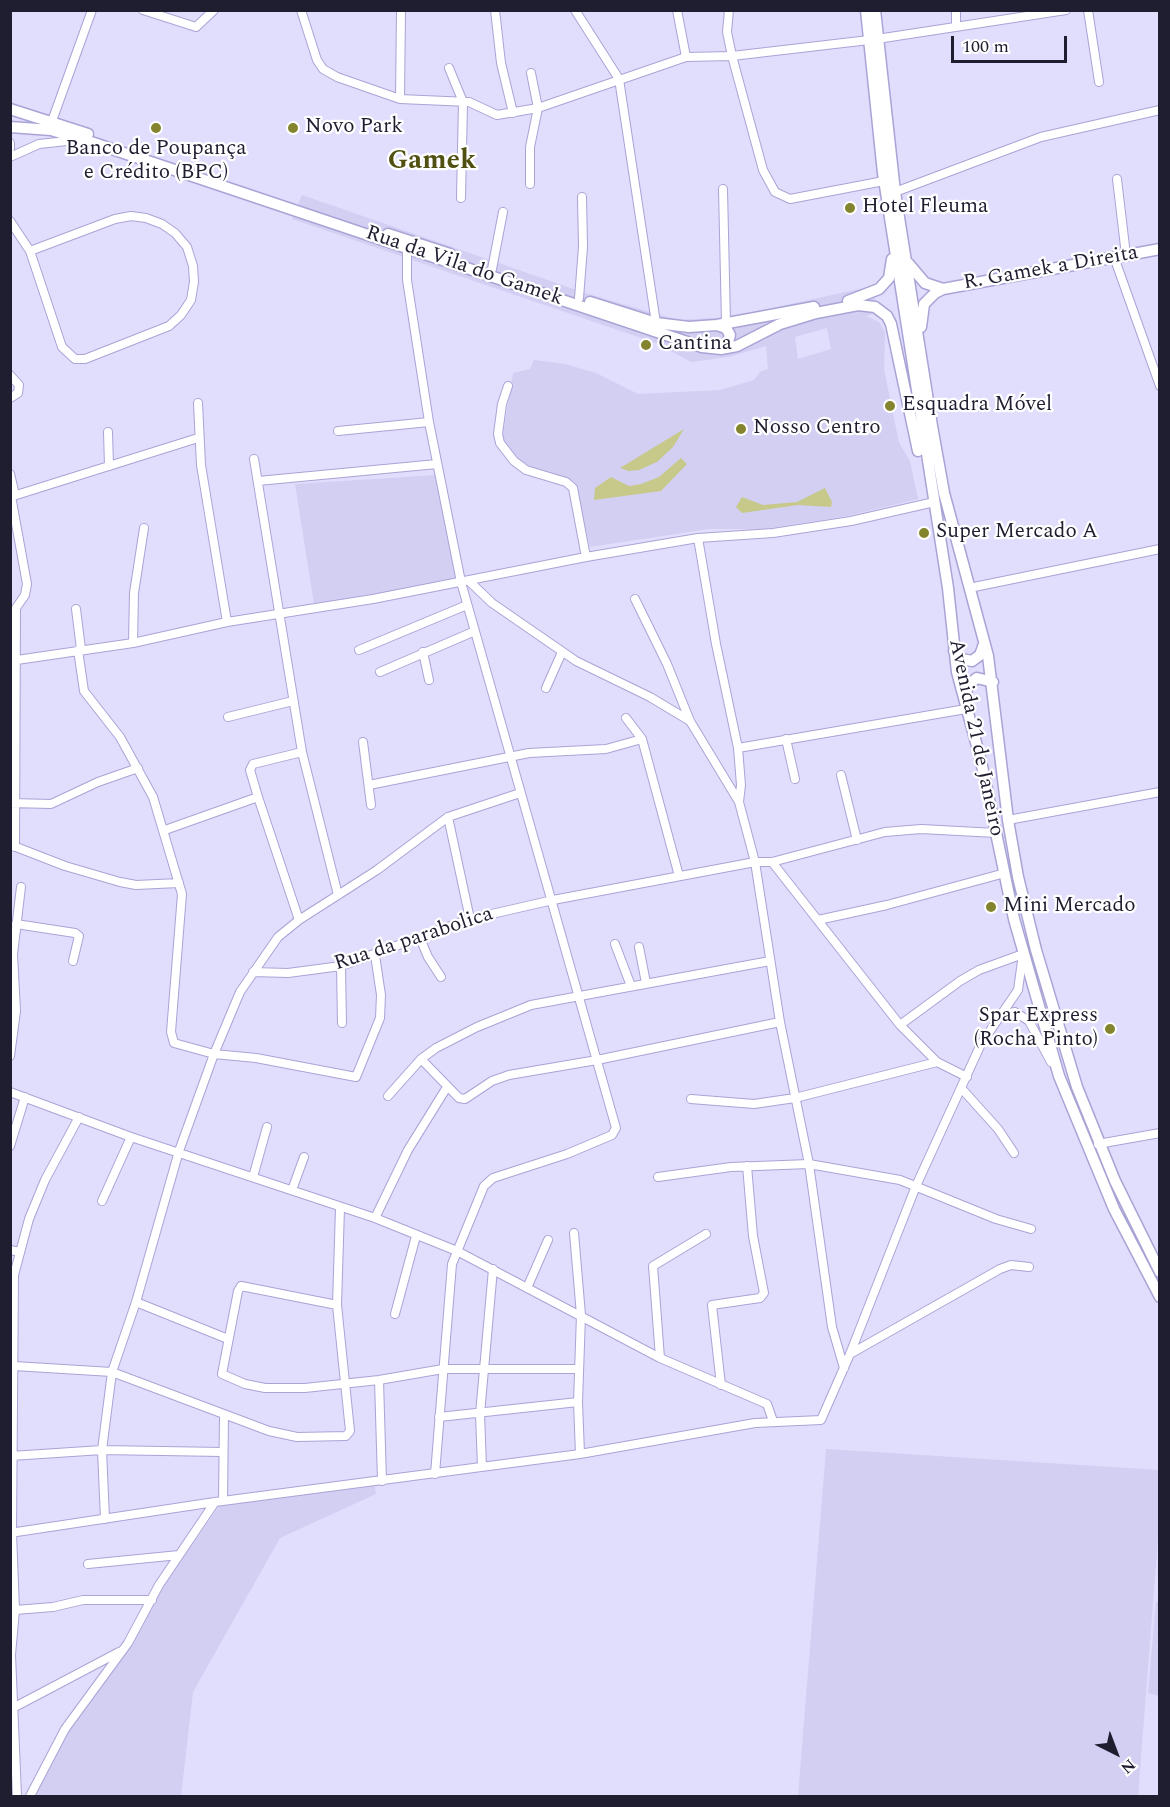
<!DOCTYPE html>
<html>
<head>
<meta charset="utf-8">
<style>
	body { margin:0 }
	#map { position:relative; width:1170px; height:1807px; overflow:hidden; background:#e0ddfd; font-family:Spectral,serif }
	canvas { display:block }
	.frame { position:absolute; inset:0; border:12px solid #1f1d30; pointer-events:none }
	.north { position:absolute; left:1086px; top:1723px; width:60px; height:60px; -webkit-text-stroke:4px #fff; paint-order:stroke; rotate:138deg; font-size:16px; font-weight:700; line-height:24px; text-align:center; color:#1f1d30 }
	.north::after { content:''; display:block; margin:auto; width:21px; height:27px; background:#1f1d30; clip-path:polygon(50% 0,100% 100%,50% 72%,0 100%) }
	.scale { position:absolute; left:951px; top:36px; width:116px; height:27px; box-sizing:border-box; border:3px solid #1f1d30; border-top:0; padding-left:8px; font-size:18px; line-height:21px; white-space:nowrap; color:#1f1d30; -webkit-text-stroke:4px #fff; paint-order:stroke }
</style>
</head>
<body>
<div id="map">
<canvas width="1170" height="1807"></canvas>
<div class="frame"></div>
<div class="north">N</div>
<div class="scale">100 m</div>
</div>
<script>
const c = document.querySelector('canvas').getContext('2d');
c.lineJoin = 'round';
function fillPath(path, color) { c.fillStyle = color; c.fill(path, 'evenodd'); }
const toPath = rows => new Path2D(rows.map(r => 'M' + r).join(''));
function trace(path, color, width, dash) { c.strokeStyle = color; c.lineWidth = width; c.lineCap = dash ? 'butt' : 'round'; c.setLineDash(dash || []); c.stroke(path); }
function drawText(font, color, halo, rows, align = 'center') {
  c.font = font + ' Spectral,serif'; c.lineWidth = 4.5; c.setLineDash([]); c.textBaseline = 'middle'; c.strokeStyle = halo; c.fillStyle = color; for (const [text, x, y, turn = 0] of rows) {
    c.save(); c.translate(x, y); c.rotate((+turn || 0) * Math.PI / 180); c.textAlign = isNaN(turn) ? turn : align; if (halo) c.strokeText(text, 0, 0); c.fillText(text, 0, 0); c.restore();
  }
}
fillPath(toPath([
	[302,195,588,294,678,320,732,317,873,286,877,313,866,316,879,322,885,332,884,369,899,443,910,461,918,499,847,516,764,529,709,529,590,547,575,482,529,466,512,456,502,441,513,373,530,369,534,360,565,364,596,373,638,394,720,390,754,380,760,372,768,369,766,346,729,357,691,362,656,343,292,219],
	[827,328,831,349,798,359,795,337],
	[437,475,456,580,314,604,295,484],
	[826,1449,1159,1470,1159,1526,1138,1796,798,1796],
	[374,1482,376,1494,280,1538,193,1692,181,1796,33,1796,82,1704,220,1505],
	[1159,1601,1160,1601,1159,1696,1148,1693,1156,1602]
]), '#d2cff3');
fillPath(toPath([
	[684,429,673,447,657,462,639,470,629,471,620,468],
	[681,458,687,464,661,491,594,500,595,488,611,477,629,486,641,484,659,477],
	[825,488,832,502,831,507,798,505,742,513,736,507,742,497,763,505,797,502]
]), '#c7c98b');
const minor = toPath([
	[143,10,196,27,214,10],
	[301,10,317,60,323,69,337,77,400,99,469,102,497,115,538,108,686,57,732,56,869,40],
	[495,10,501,63,513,113],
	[575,10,619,79,656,323],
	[677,10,686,57],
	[729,10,727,32,732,56,763,170,775,192,790,199,884,181],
	[1088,10,1099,82],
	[956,27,956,10],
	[877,39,1066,10],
	[449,68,463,102,461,198],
	[400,99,401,10],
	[52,121,92,10],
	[10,143,10,148],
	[10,157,39,144,76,140],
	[1117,179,1126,255],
	[530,184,530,147,538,108,531,73],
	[723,189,726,323],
	[895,192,1041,137,1160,110],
	[10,221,30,251,62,347,75,359,85,359,169,326,181,315,191,300,194,282,193,266,187,247,175,233,162,224,146,218,131,216,115,219,30,251],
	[407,248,407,280,429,422,461,582,616,1128,612,1135,567,1154,493,1178,484,1186,452,1264,435,1474],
	[1114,257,1160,386],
	[492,269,503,212],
	[579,298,583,247,582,197],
	[10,375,19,385,18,393,10,398],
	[508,386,502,404,498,434,500,443,514,461,526,470,566,482,573,488,586,557],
	[198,403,201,465,227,622],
	[338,431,429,422],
	[108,432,109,466],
	[254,459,302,752,338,895],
	[10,474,15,495],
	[258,481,437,464],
	[11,496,27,584,25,595,16,608,15,847],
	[10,497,198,438],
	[698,538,716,644,738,748,741,785,739,802,755,862,780,1022,809,1164,832,1327,844,1368],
	[469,581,492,603,576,661,650,697,690,721],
	[969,588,1160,549],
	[635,599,667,664,690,721,739,802],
	[76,609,81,649],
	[133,643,134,593,144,528],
	[78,650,84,691,120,737,153,797,182,894,171,1032,174,1043,214,1054,256,1058,356,1077,380,1018,381,995,375,955],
	[359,650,467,605],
	[423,652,429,680],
	[10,661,133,643,227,622,373,599,586,557,698,538,773,533,851,521,930,503],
	[380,672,475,631],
	[546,688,562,652],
	[228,717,293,701],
	[626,718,642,739,679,876],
	[786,739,795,779],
	[363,742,371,805],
	[738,748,966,709],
	[841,775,857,840],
	[369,785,529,753,606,749,642,739],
	[258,797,250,770,253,764,302,752],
	[10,803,51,804,98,782,138,768],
	[448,817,470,919],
	[1008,820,1160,792],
	[165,830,258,797,299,920],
	[11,845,65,866,120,882,136,885,179,883],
	[772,862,900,1025,937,1062,967,1077],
	[818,920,887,905,1005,873],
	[16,924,75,933,79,936,73,961],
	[420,938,428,957,441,977],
	[615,944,631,986],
	[639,947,646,983],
	[341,966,342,1023],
	[253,972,288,973,341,966,470,919,553,900,755,862,772,862,885,832,921,829,996,833],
	[1001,1015,1015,1012,1029,1021,1051,1062],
	[10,1056,16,1011,13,954,21,887],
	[421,1059,459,1098,465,1099,492,1081,509,1075,597,1060,780,1022],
	[962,1089,998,1129,1014,1153],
	[10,1092,131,1137,375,1218,457,1251,660,1358,767,1404,773,1421],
	[388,1096,421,1059,436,1048,477,1027,531,1005,770,961],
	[691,1099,754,1104,795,1098,937,1062],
	[1098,1144,1160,1133],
	[10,1146,25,1097],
	[253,1177,267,1127],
	[658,1177,731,1167,809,1164,900,1180,996,1219,1031,1229],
	[292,1190,304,1157],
	[102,1201,131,1137],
	[375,1218,408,1150,447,1087],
	[574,1233,581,1315,578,1402,580,1454],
	[10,1250,20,1252],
	[527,1288,548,1240],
	[136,1302,228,1339],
	[337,1305,241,1286,238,1291,222,1374,245,1384,265,1388,305,1388,379,1380,443,1369,579,1369],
	[395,1314,416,1236],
	[850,1354,1000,1269,1011,1265,1029,1267],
	[660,1358,653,1266,706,1234],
	[14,1366,112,1372,269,1431,297,1437,346,1436,350,1431,337,1305,340,1208],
	[379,1380,382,1481],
	[721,1385,712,1305,760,1298,764,1293,753,1236,747,1166],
	[439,1417,578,1402],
	[11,1456,102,1450,222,1452],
	[482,1467,480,1414,493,1269],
	[223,1501,224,1416],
	[105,1519,102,1450,112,1372,136,1302,179,1151,214,1054,240,992,278,937,299,920,377,870,448,817,520,793],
	[10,1533,215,1502,580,1454,755,1423,821,1420,850,1354,916,1186,981,1044,1018,990,1023,954,979,970,960,981,900,1025],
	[88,1564,179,1555],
	[15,1610,53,1607,83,1600,152,1600],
	[11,1709,119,1652],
	[17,1796,11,1655,15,1610,12,1533,14,1275,29,1219,45,1180,79,1117],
	[30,1796,65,1729,128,1643,159,1585,215,1502]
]);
const major = toPath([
	[866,10,883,173,948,588,957,672,981,761,1014,919,1059,1076,1114,1209,1160,1297],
	[875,10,895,192,932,426,944,493,988,656,1008,820,1018,877,1036,950,1077,1087,1115,1181,1160,1272],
	[10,109,88,134],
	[10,127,51,130,88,141,702,347,721,349,737,346,780,324,816,313,858,305,875,307,887,316,891,324,918,451],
	[388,234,450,254],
	[908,263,925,283,943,289],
	[848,301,879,289,889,278,892,259],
	[590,302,656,323,689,327,717,325,814,307],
	[717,325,726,328,730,335,727,345,721,349],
	[921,327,924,304,935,293,943,289,1160,249],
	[954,651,962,659,972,661,980,655,984,644],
	[964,698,969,684,977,678,993,682]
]);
trace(minor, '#a9a4d6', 10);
trace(major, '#a9a4d6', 13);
trace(minor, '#fff', 8);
trace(major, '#fff', 10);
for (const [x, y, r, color] of [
	[156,128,6,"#83842d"],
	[293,128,6,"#83842d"],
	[850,208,6,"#83842d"],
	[646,345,6,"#83842d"],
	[890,406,6,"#83842d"],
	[741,429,6,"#83842d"],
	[924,533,6,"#83842d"],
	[991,907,6,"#83842d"],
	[1110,1029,6,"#83842d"]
]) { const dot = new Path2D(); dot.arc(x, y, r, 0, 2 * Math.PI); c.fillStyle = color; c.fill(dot); trace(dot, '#fff', 2); }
drawText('21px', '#1f1d30', '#fff', [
	["Novo Park",305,128],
	["Banco de Poupança",156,150,"center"],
	["e Crédito (BPC)",156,174,"center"],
	["Hotel Fleuma",862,208],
	["Cantina",658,345],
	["Esquadra Móvel",902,406],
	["Nosso Centro",753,429],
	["Super Mercado A",936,533],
	["Mini Mercado",1003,907],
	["Spar Express",1098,1017,"right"],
	["(Rocha Pinto)",1098,1041,"right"]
], 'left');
drawText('21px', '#1f1d30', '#fff', [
	["Rua da Vila do Gamek",464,267,19],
	["R. Gamek a Direita",1051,269,-10],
	["Avenida 21 de Janeiro",975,738,78],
	["Rua da parabolica",414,940,-18]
]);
drawText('bold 27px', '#505013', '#fff', [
	["Gamek",432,163]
]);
</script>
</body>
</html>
